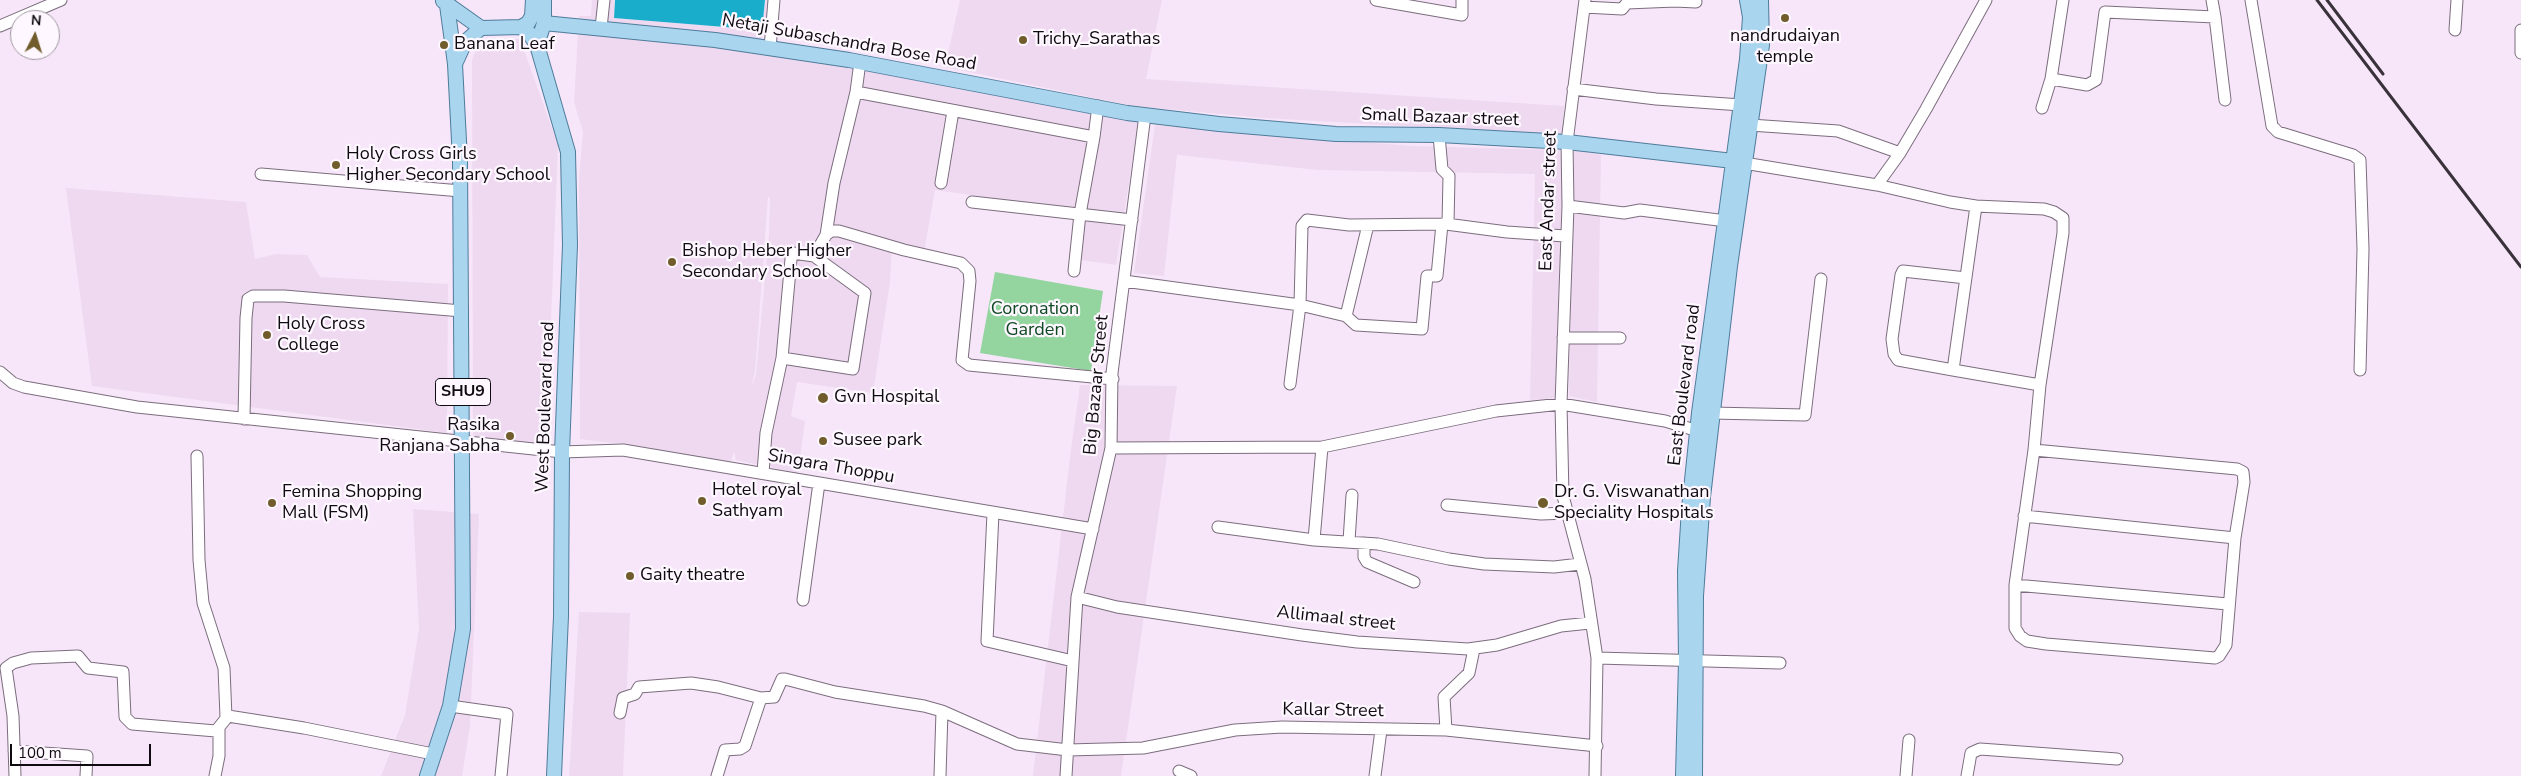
<!DOCTYPE html>
<html>
<head>
<meta charset="utf-8">
<style>
	body { margin:0 }
	#map { position:relative; width:2521px; height:776px; overflow:hidden; background:#f7e6f9; font-family:"Nunito Sans",sans-serif }
	canvas { display:block }
	.north { position:absolute; left:10px; top:10px; width:50px; height:50px; box-sizing:border-box; background:#fef7ff; border:1px solid #9e989f; border-radius:50%; rotate:5deg; font-size:14px; font-weight:700; line-height:20px; text-align:center; color:#0f0a10 }
	.north::after { content:''; display:block; margin:auto; width:18px; height:22px; background:#715c2b; clip-path:polygon(50% 0,100% 100%,50% 72%,0 100%) }
	.scale { position:absolute; left:10px; top:744px; width:141px; height:22px; box-sizing:border-box; border:2px solid #0f0a10; border-top:0; padding-left:6px; font-size:15px; line-height:18px; white-space:nowrap; color:#0f0a10; -webkit-text-stroke:4px #fef7ff; paint-order:stroke }
</style>
</head>
<body>
<div id="map">
<canvas width="2521" height="776"></canvas>
<div class="north">N</div>
<div class="scale">100 m</div>
</div>
<script>
const c = document.querySelector('canvas').getContext('2d');
c.lineJoin = 'round';
function fillPath(path, color) { c.fillStyle = color; c.fill(path, 'evenodd'); }
const toPath = rows => new Path2D(rows.map(r => 'M' + r).join(''));
function trace(path, color, width, dash) { c.strokeStyle = color; c.lineWidth = width; c.lineCap = dash ? 'butt' : 'round'; c.setLineDash(dash || []); c.stroke(path); }
function drawText(font, color, halo, rows, align = 'center') {
  c.font = font + ' "Nunito Sans",sans-serif'; c.lineWidth = 4.5; c.setLineDash([]); c.textBaseline = 'middle'; c.strokeStyle = halo; c.fillStyle = color; for (const [text, x, y, turn = 0] of rows) {
    c.save(); c.translate(x, y); c.rotate((+turn || 0) * Math.PI / 180); c.textAlign = isNaN(turn) ? turn : align; if (halo) c.strokeText(text, 0, 0); c.fillText(text, 0, 0); c.restore();
  }
}
fillPath(toPath([
	[592,0,614,0,614,18,762,30,765,0,779,0,776,31,763,30,760,54,796,58,1093,114,1139,119,1116,265,1081,260,1078,278,1068,276,1079,210,935,190,924,252,892,247,890,282,873,393,797,382,791,416,805,421,798,473,736,460,734,451,730,465,637,446,580,439,579,178,583,132,574,102,579,16,591,16],
	[768,197,770,198,769,234,756,375,751,387,755,372],
	[960,0,1162,0,1146,79,1564,106,1563,135,1264,118,1133,106,945,67],
	[492,39,520,39,558,145,546,447,473,440,472,60,478,45],
	[1155,125,1411,146,1560,150,1563,174,1555,398,1530,400,1535,174,1318,170,1177,155,1164,276,1134,273],
	[1574,150,1601,155,1597,402,1569,396],
	[66,188,246,202,255,259,276,254,307,255,320,277,448,284,447,433,92,386],
	[1080,385,1177,386,1121,776,1033,776,1070,457],
	[413,509,479,514,470,726,462,776,381,776,405,715,419,629],
	[579,612,630,613,623,776,569,776]
]), '#eed9f1');
fillPath(toPath([
	[995,272,1103,291,1091,371,980,353]
]), '#93d49f');
fillPath(toPath([
	[615,0,765,0,762,30,614,18]
]), '#19accb');
const minor = toPath([
	[1376,0,1462,15,1462,0],
	[1585,0,1567,142,1568,206,1561,404,1563,496,1585,579,1597,658,1595,776],
	[2251,0,2272,126,2278,132,2353,155,2360,160,2363,249,2360,370],
	[1584,7,1622,9,1627,3,1675,1,1696,2],
	[2215,17,2225,100],
	[0,26,61,0],
	[601,28,604,0],
	[2455,30,2457,0],
	[2521,30,2521,53],
	[770,48,774,0],
	[860,62,856,92,1094,137,1098,106],
	[2051,79,2087,85,2096,80,2105,12,2215,17,2212,0],
	[1573,89,1656,99,1741,105],
	[2042,108,2051,79,2063,0],
	[1750,125,1838,131,1900,153],
	[1439,135,1442,169,1449,176,1448,224],
	[1738,162,1877,185,1900,153,1926,109,1986,0],
	[261,174,461,191],
	[941,183,953,111],
	[1877,185,1950,202,1976,206,1953,370,2040,385,2034,450,2015,585,2015,628,2020,636,2027,641,2046,644,2215,658,2219,656,2226,645,2235,538,2244,482,2243,472,2237,469,2034,450],
	[972,202,1132,220],
	[1568,206,1624,213,1640,210,1726,221],
	[1976,206,2044,209,2054,212,2063,218,2063,233,2040,385],
	[826,235,831,231,839,231,904,250,961,263,969,271,970,281,962,360,969,365,1113,379],
	[1074,271,1080,214,1094,137],
	[1124,281,1300,305,1346,316,1368,225],
	[1346,316,1356,325,1422,329,1427,276,1437,276,1442,224],
	[1563,338,1620,338],
	[782,358,853,369,865,293,814,256],
	[1953,370,1898,360,1894,354,1892,339,1901,275,1903,271,1966,278],
	[0,372,13,383,24,387,137,407,562,452,623,450,1093,529],
	[1290,384,1300,305,1302,226,1307,220,1349,225,1446,224,1507,232,1565,236],
	[1711,413,1805,415,1821,279],
	[244,419,246,318,248,299,253,296,284,296,462,311],
	[1111,448,1322,447,1496,411,1561,404,1665,421,1698,431],
	[197,456,199,560,203,603,224,668,226,717],
	[763,473,766,433,782,358,791,259,793,253,814,256,826,235,834,183,856,92],
	[1447,505,1541,514,1568,513],
	[993,513,987,641,1073,661],
	[2024,516,2235,538],
	[1218,527,1314,540,1378,544,1449,559,1484,564,1554,567,1580,564],
	[1314,540,1322,447],
	[1349,541,1352,495],
	[1364,543,1364,557,1367,562,1414,582],
	[2015,585,2228,604],
	[1077,597,1117,607,1302,635,1357,642,1468,649,1497,645,1561,626,1590,623],
	[803,600,819,483],
	[1597,658,1780,663],
	[450,706,507,714,501,776],
	[620,713,623,698,635,694,639,687,691,683,718,687,761,698],
	[1446,730,1444,697,1469,673,1474,649],
	[14,751,87,756,86,776],
	[1179,771,1191,776],
	[15,776,13,716,6,668,13,663,31,658,78,656,88,668,123,672,125,717,132,724,216,731,228,716,304,728,433,754],
	[215,776,219,756,219,729],
	[717,776,725,750,740,749,745,746,761,698,774,697,782,679,785,679,835,692,924,706,942,711,1017,744,1068,750,1143,748,1235,730,1282,727,1446,730,1597,746],
	[940,776,942,711],
	[1066,776,1077,597,1111,448,1112,373,1145,115],
	[1375,776,1381,730],
	[1906,776,1909,740],
	[1967,776,1971,753,1980,749,2117,759]
]);
const major = toPath([
	[443,1,481,28,521,27,528,23,532,16,533,0],
	[544,23,715,40,849,60,1127,113,1219,124,1336,134,1439,135,1567,142,1733,161],
	[521,27,529,33,537,45,568,152,570,245,562,452,561,616,554,776],
	[537,45,544,23,544,0],
	[455,64,465,42,481,28],
	[427,776,450,706,463,629,460,160,455,64,447,5],
	[1683,776,1686,662,1685,571,1689,509,1699,413,1747,59,1750,17,1747,0],
	[1695,776,1696,596,1703,497,1730,266,1762,45,1761,0]
]);
trace(minor, '#7c6d7e', 13);
trace(major, '#4e7c9a', 16);
trace(minor, '#fff', 11);
trace(major, '#a9d5ef', 14);
trace(toPath([
	[2317,0,2521,267],
	[2327,0,2383,74]
]), '#39323a', 3);
for (const [x, y, r, color] of [
	[1785,18,5,"#715c2b"],
	[1023,40,5,"#715c2b"],
	[444,45,5,"#715c2b"],
	[336,165,5,"#715c2b"],
	[672,262,5,"#715c2b"],
	[267,335,5,"#715c2b"],
	[823,398,6,"#715c2b"],
	[510,436,5,"#715c2b"],
	[823,441,5,"#715c2b"],
	[702,501,5,"#715c2b"],
	[272,503,5,"#715c2b"],
	[1543,503,6,"#715c2b"],
	[630,576,5,"#715c2b"]
]) { const dot = new Path2D(); dot.arc(x, y, r, 0, 2 * Math.PI); c.fillStyle = color; c.fill(dot); trace(dot, '#fef7ff', 2); }
for (const [x, y, w] of [
	[463,392,55]
]) { const box = new Path2D(); box.roundRect(x - w / 2, y - 13.5, w, 27, 4); c.fillStyle = '#fef7ff'; c.fill(box); trace(box, '#0f0a10', 1); }
drawText('bold 16px', '#0f0a10', null, [
	["SHU9",463,392]
]);
drawText('18px', '#0f0a10', '#fef7ff', [
	["nandrudaiyan",1785,37,"center"],
	["temple",1785,58,"center"],
	["Trichy_Sarathas",1033,40],
	["Banana Leaf",454,45],
	["Holy Cross Girls",346,155],
	["Higher Secondary School",346,176],
	["Bishop Heber Higher",682,252],
	["Secondary School",682,273],
	["Holy Cross",277,325],
	["College",277,346],
	["Gvn Hospital",834,398],
	["Rasika",500,426,"right"],
	["Ranjana Sabha",500,447,"right"],
	["Susee park",833,441],
	["Hotel royal",712,491],
	["Sathyam",712,512],
	["Femina Shopping",282,493],
	["Mall (FSM)",282,514],
	["Dr. G. Viswanathan",1554,493],
	["Speciality Hospitals",1554,514],
	["Gaity theatre",640,576]
], 'left');
drawText('18px', '#0f0a10', '#fef7ff', [
	["Netaji Subaschandra Bose Road",849,43,10],
	["Small Bazaar street",1440,118,2],
	["East Andar street",1549,201,-88],
	["Big Bazaar Street",1097,385,-85],
	["East Boulevard road",1685,385,-83],
	["West Boulevard road",546,407,-88],
	["Singara Thoppu",831,467,10],
	["Allimaal street",1336,619,6],
	["Kallar Street",1333,711,1]
]);
drawText('18px', '#0f4921', '#fef7ff', [
	["Coronation",1035,310],
	["Garden",1035,331]
]);
</script>
</body>
</html>
